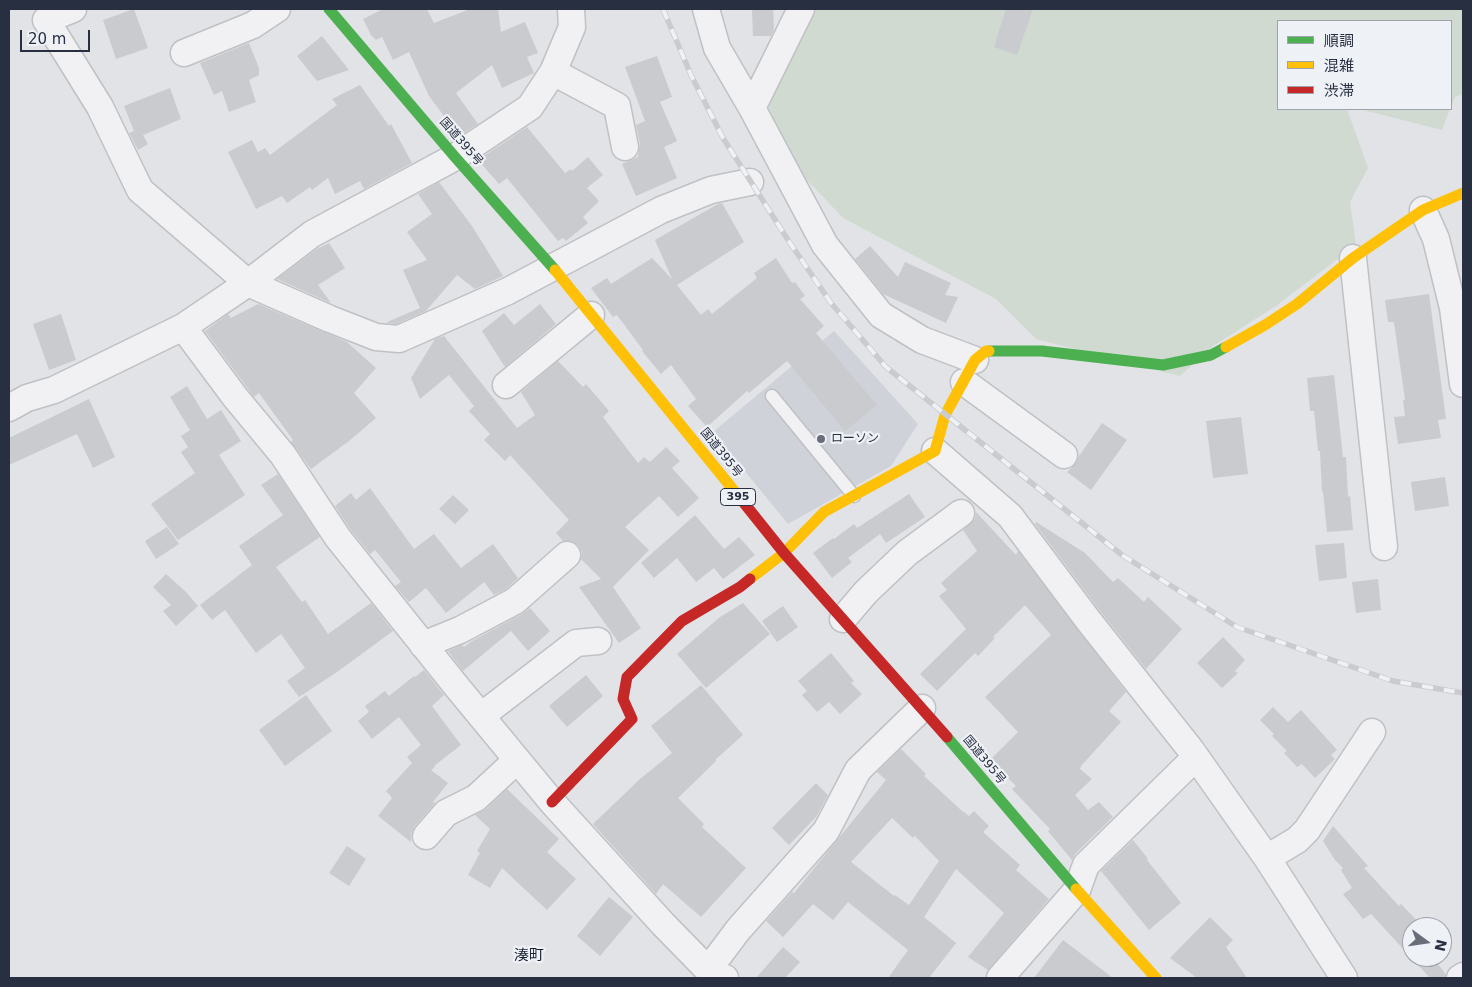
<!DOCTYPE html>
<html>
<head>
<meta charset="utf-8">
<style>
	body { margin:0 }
	#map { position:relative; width:1472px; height:987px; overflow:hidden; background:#e1e3e6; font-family:"DejaVu Sans","Noto Sans JP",sans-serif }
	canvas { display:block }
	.frame { position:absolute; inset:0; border:10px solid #282f40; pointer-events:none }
	.legend { position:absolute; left:1277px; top:20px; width:175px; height:90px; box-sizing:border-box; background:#eef1f6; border:1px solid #9fa3ad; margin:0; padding:6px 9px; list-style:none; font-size:15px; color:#282f40 }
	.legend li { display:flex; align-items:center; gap:10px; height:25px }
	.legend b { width:25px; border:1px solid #9fa3ad }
	.north { position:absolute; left:1402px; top:917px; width:50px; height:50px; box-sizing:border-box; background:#eef1f6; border:1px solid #9fa3ad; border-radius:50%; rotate:104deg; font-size:14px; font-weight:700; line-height:20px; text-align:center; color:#282f40 }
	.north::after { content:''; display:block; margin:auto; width:18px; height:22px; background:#696e7a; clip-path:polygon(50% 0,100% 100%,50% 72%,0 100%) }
	.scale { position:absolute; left:20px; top:30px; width:70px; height:22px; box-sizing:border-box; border:2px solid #282f40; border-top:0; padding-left:6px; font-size:15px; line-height:18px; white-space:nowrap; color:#282f40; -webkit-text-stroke:4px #eef1f6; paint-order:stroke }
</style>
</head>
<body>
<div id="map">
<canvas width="1472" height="987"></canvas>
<div class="frame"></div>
<ul class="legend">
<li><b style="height:6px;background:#4caf50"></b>順調</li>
<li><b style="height:6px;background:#ffc107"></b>混雑</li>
<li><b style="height:6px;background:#c62828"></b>渋滞</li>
</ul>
<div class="north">N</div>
<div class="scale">20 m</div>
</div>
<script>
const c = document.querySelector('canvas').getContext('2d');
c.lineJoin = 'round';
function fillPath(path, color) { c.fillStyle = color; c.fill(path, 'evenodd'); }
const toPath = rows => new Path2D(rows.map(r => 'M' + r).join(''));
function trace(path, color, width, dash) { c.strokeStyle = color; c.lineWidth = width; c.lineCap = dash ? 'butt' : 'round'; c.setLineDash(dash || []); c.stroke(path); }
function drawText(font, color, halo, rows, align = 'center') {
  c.font = font + ' "DejaVu Sans","Noto Sans JP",sans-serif'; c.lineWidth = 4.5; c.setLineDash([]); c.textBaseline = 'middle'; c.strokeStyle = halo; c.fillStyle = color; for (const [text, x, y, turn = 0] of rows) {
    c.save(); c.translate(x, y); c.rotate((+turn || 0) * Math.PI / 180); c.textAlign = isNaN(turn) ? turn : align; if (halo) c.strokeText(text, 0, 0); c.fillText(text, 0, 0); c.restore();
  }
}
fillPath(toPath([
	[834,331,918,424,891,466,788,524,713,432]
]), '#cfd2d9');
fillPath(toPath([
	[784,9,1463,9,1463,94,1455,97,1451,108,1451,21,1278,21,1278,109,1347,109,1368,168,1350,202,1356,245,1276,306,1213,346,1180,376,1036,339,996,299,843,218,792,164,769,108],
	[1359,109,1450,109,1442,130]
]), '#d1dad1');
fillPath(toPath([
	[134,9,148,48,116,59,103,20],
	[383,9,427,9,434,23,470,9,498,9,501,32,525,22,538,53,527,57,534,73,502,88,492,65,456,93,478,124,459,136,429,96,409,52,393,60,382,37,376,40,371,35,363,19],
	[752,9,773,9,774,30,771,36,753,36],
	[1006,9,1033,9,1017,55,994,47],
	[322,36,349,70,317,81,297,56],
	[249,43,259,68,259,75,249,80,256,102,229,112,222,91,214,95,200,63],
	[657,56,672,97,660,102,677,141,664,147,677,178,636,196,622,164,638,157,640,144,636,125,645,121,625,67],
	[360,85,389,126,391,124,412,163,364,189,360,181,335,194,328,178,312,190,310,187,287,203,282,196,256,209,228,152,252,140,258,152,265,148,270,155,337,105,332,99],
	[170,88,181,119,143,135,148,144,138,150,129,133,134,131,124,106],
	[527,127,565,173,571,169,572,171,588,157,603,175,587,188,599,201,583,217,588,223,566,241,563,238,558,241,507,178,499,184,478,160],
	[439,182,472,226,503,276,475,289,457,275,426,311,396,324,388,323,387,322,420,308,403,270,427,260,407,232,432,214,418,194],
	[722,203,744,242,677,285,701,315,708,309,712,314,757,278,754,273,776,258,792,283,795,282,805,296,800,299,824,326,816,333,877,405,845,431,787,361,749,393,747,391,707,427,688,406,696,399,671,365,661,374,642,351,643,350,617,315,613,317,591,288,607,278,611,284,652,258,672,279,655,240,718,204],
	[329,243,345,268,318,285,331,303,277,279,317,249],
	[870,246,898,277,905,262,951,283,945,295,958,297,946,323,883,294,855,259],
	[1429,294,1446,419,1438,420,1441,438,1398,444,1394,417,1405,416,1403,400,1405,400,1394,322,1388,322,1385,300],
	[258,304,347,342,376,368,354,393,376,418,349,441,311,469,291,442,293,440,259,393,254,397,205,331,228,314,231,318],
	[540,304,556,324,505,367,482,331,504,313,514,325],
	[61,314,76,360,49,370,33,324],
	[444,336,517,428,535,415,521,392,558,361,583,387,586,384,609,411,603,417,638,463,644,457,650,462,666,447,680,461,672,468,699,498,678,517,659,496,625,527,649,550,613,587,641,628,619,643,579,587,601,579,581,559,582,552,578,545,571,541,563,541,556,533,569,520,510,455,505,461,484,440,490,434,469,411,474,406,449,375,420,399,411,378,435,339],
	[1334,375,1343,457,1346,457,1348,497,1350,496,1353,530,1327,532,1323,492,1322,492,1320,451,1318,451,1314,411,1310,411,1307,378],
	[187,386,207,419,221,410,241,441,219,455,245,495,178,540,151,504,195,473,181,452,188,447,181,436,190,430,170,397],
	[89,399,115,457,93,468,77,434,9,465,9,438],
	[1241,417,1248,474,1213,478,1206,421],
	[1102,423,1127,440,1091,490,1067,472,1076,463,1079,456],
	[278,474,320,537,276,567,302,602,305,600,328,634,371,603,393,631,337,672,299,697,287,681,305,668,281,634,256,653,225,610,212,620,200,605,252,565,239,546,283,515,261,485],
	[1445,477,1449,506,1415,511,1411,482],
	[370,488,414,549,434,534,461,568,493,544,518,578,506,589,494,595,484,582,446,613,426,588,409,602,395,586,401,582,375,550,370,554,350,529,335,506,351,493,356,500],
	[909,494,925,517,886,543,880,534,848,558,852,562,832,578,813,553,833,538,834,539,854,524,857,528],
	[453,495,469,510,455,524,439,509],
	[976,512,1016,555,1018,551,1126,692,1109,711,1121,722,1081,766,1080,769,1092,779,1075,795,1088,810,1099,802,1113,817,1075,854,1072,860,1048,831,1050,829,1012,789,1016,786,990,760,1018,732,985,697,1051,635,1025,605,993,637,995,638,978,656,975,653,937,691,920,674,966,629,939,596,947,590,941,583,977,551,963,530,975,519],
	[695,515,724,549,739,537,755,555,723,579,714,568,696,582,677,558,654,578,641,563],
	[1036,522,1085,553,1113,582,1118,578,1144,602,1148,597,1182,629,1146,669,1100,611,1035,524],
	[167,527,179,544,156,559,145,541],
	[1344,543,1347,578,1319,581,1315,545],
	[166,574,186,592,198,606,176,626,163,611,171,605,153,587],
	[1378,579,1381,610,1356,613,1352,582],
	[743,603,770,634,706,688,677,654,720,617],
	[783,606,798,627,777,642,762,621],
	[530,608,550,631,528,651,511,631,463,671,448,651,462,645,464,647,472,641,522,614],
	[1223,637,1245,660,1235,671,1238,673,1222,688,1197,663],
	[831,653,854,681,851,683,862,694,840,714,829,702,817,712,802,695,807,691,798,681],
	[424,670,444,695,432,706,461,745,434,766,435,767,431,770,448,783,433,802,435,803,414,827,411,833,411,842,378,816,392,798,386,791,412,763,407,757,421,745,399,717,372,739,358,721,369,712,365,706,385,691,389,696,414,676,415,677],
	[586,675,603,696,567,727,549,706],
	[701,685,743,735,715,760,716,761,678,798,704,824,702,827,746,868,701,917,663,884,656,894,593,824,640,779,672,753,651,726],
	[306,695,332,731,285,766,259,730],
	[1273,707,1288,722,1301,710,1337,750,1331,755,1335,759,1315,778,1302,764,1297,767,1284,753,1287,751,1272,736,1274,734,1260,720],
	[901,749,926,774,924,776,961,810,969,816,974,811,989,826,983,832,1020,865,1016,870,1049,899,988,970,968,957,1004,913,956,869,924,917,956,943,929,978,888,978,908,950,848,902,833,920,813,904,783,937,766,921,792,892,794,893,886,780,877,772],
	[892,818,913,838,915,836,939,861,909,905,895,895,894,896,851,862],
	[816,783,828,795,816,817,789,845,772,828],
	[507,789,559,839,547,852,576,879,547,910,502,868,490,888,468,875,480,853,477,851,490,829,475,815,486,809],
	[1333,826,1368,866,1364,868,1399,906,1401,904,1423,927,1412,927,1412,957,1433,957,1446,975,1445,978,1430,978,1371,914,1363,919,1343,894,1352,888,1341,870,1343,868,1335,860,1323,841],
	[1133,840,1148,859,1147,860,1181,903,1149,930,1101,871],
	[347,846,366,859,349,886,329,873],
	[609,897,633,917,600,956,577,936],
	[1210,917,1233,940,1226,947,1247,978,1197,978,1170,958],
	[1063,940,1113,978,1034,978],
	[783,947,800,962,785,978,756,978]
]), '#c9cbce');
const lane = toPath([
	[772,396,854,496]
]);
const street = toPath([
	[73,9,46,20,100,107,140,190,248,283,330,319,376,337,399,339,508,291,661,210,711,190,750,182],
	[706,9,717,48,752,108],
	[801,9,752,108,825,245,881,315,922,340,975,360],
	[184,53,253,25,277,9],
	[553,72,617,106,625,147],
	[1423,210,1436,239,1453,308,1463,384],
	[1353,258,1384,547],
	[183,327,235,397,283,455,338,538,457,687,552,802,663,924,708,970,725,978],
	[964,382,1064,455],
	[506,385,591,315],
	[9,408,27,398,54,390,183,327,248,283,312,234,455,157,530,107,553,72,572,27,571,9],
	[935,451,1010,516,1088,620,1191,750,1267,858,1344,978],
	[843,619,866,592,907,553,961,513],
	[423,645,460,630,515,601,567,555],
	[481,716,576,643,598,641],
	[426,836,446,813,476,798,517,760],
	[1267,858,1297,840,1307,830,1372,732],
	[708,970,738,930,826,831,858,770,922,708],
	[1000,978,1077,890,1086,865,1196,757],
	[1460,978,1463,976]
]);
trace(lane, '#bfc1c4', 15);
trace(street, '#bfc1c4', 29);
trace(lane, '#f1f1f3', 12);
trace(street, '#f1f1f3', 26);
trace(toPath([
	[329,9,455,157,555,270],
	[989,351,1042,351,1163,365,1211,355,1226,347],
	[947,737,1076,889]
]), '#4caf50', 11);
trace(toPath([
	[555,270,740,498],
	[1226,347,1265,325,1297,304,1353,258,1423,210,1463,193],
	[750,579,784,553,824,512,935,451,945,415,975,360,986,351,989,351],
	[1076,889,1156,978]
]), '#ffc107', 11);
trace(toPath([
	[740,498,784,553,947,737],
	[552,802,632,719,623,699,627,677,682,621,740,587,750,579]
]), '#c62828', 11);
const rail = toPath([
	[663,9,691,75,723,138,788,240,831,303,886,367,1122,555,1237,627,1393,681,1463,693]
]);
trace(rail, '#cacbce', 5.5);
trace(rail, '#eef1f6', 4, [11]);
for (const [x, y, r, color] of [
	[821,439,5,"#696e7a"]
]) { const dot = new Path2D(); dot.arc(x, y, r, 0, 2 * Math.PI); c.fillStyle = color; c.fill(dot); trace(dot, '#eef1f6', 2); }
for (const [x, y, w] of [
	[738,497,35]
]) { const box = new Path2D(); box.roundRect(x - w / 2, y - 8.5, w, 17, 4); c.fillStyle = '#eef1f6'; c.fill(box); trace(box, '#282f40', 1); }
drawText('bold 11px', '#282f40', null, [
	["395",738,497]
]);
drawText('12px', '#282f40', '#eef1f6', [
	["国道395号",461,142,49],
	["国道395号",721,453,51],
	["国道395号",984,760,50]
]);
drawText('12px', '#282f40', '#eef1f6', [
	["ローソン",831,439]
], 'left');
drawText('15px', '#1a2130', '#eef1f6', [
	["湊町",529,956]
]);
</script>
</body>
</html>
